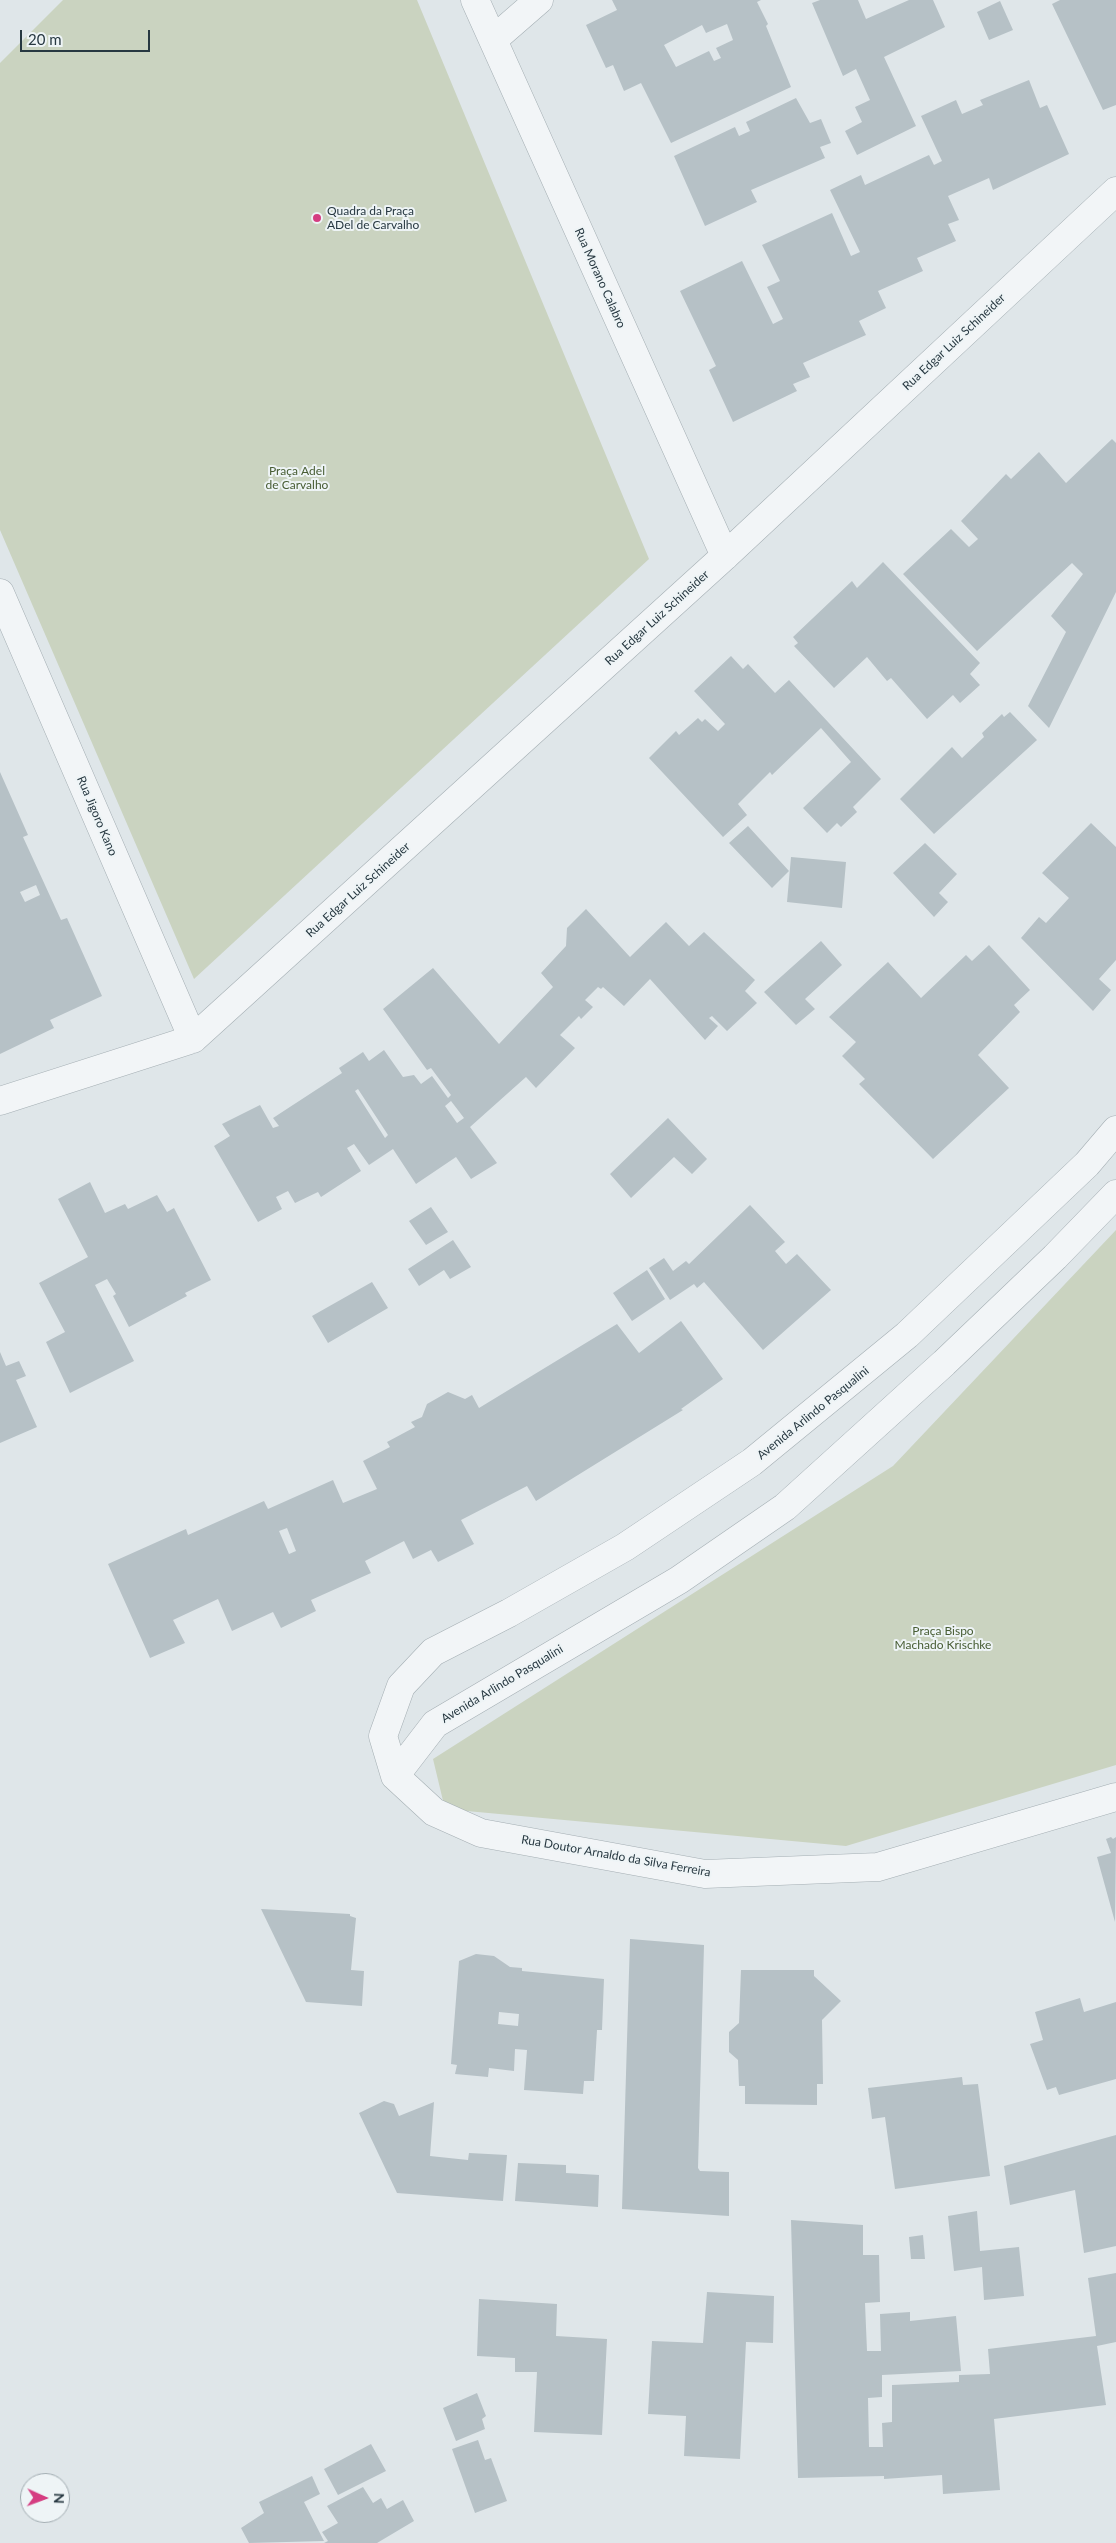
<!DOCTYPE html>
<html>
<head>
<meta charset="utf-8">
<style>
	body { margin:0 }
	#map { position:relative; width:1116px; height:2543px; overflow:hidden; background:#dfe6e9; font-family:Lato,sans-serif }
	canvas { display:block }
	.north { position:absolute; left:20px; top:2473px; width:50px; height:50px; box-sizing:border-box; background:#eef4f6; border:1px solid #9ea9ae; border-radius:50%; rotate:92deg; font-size:14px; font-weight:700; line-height:20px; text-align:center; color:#273841 }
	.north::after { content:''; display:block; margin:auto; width:18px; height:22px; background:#d53d81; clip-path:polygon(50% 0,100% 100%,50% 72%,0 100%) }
	.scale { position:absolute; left:20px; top:30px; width:130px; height:22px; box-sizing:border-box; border:2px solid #273841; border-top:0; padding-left:6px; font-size:15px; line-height:18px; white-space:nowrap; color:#273841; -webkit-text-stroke:4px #eef4f6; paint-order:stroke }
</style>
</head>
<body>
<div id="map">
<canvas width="1116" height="2543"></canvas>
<div class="north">N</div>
<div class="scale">20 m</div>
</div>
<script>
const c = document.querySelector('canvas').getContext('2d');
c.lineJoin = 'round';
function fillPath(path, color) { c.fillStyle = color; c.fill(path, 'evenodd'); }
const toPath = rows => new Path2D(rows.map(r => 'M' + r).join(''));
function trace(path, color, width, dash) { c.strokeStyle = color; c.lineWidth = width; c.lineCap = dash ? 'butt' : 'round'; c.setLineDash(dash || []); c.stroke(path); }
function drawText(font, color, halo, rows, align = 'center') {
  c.font = font + ' Lato,sans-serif'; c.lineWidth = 4; c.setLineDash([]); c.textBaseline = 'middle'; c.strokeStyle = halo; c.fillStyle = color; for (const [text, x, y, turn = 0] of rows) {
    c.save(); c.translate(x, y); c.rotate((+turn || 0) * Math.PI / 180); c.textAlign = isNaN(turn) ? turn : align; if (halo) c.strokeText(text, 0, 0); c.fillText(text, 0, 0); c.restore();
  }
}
fillPath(toPath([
	[63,0,417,0,649,559,194,979,0,530,0,63],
	[1116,1230,1116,1765,846,1846,445,1809,433,1759,893,1466]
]), '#cad3c0');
fillPath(toPath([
	[612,0,761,0,757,2,768,24,766,26,791,87,671,143,641,83,624,91,613,65,606,68,586,25,617,10],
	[727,24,733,40,716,48,721,58,714,61,709,51,676,67,664,45,702,25,706,33],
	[820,0,858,0,866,19,909,0,933,0,945,27,884,57,916,126,857,155,845,131,862,122,855,107,870,100,856,69,843,76,812,3],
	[1060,0,1116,0,1116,105,1103,110,1052,4],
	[1000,1,1013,30,989,40,977,12],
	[1029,80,1040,108,1047,105,1069,154,993,190,989,178,948,196,959,220,948,224,956,241,917,258,923,271,878,291,886,308,859,321,866,335,803,363,810,377,793,384,797,391,733,422,709,370,716,366,680,291,742,261,773,324,783,319,767,287,780,281,762,245,832,213,851,256,860,252,830,190,861,175,865,185,929,155,934,165,942,161,921,116,956,100,962,114,983,105,980,100],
	[796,98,810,123,821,119,831,143,820,147,825,158,751,190,757,202,705,226,674,156,735,127,739,136,750,131,746,122],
	[1112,439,1116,443,1116,592,1049,728,1028,706,1066,632,1051,616,1083,574,1072,563,977,651,903,574,951,529,969,547,978,539,961,521,1006,474,1011,479,1039,452,1066,483],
	[883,562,980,663,970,674,980,685,960,703,953,695,927,719,891,678,887,681,867,657,834,688,794,646,798,643,793,637,852,581,857,588],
	[731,656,743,669,748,664,775,693,789,680,881,779,853,807,857,812,841,827,837,823,827,833,803,808,851,762,821,728,772,775,770,772,738,804,747,815,723,837,649,758,676,731,679,735,698,718,702,722,705,719,718,731,725,724,694,691],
	[1010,712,1037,740,934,834,900,799,952,747,962,758,984,737,982,733,1002,714,1004,717],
	[0,772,28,835,23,837,61,920,67,918,102,996,50,1020,54,1028,0,1054],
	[36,885,40,895,25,902,20,892],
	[1091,823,1116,847,1116,960,1099,979,1111,990,1093,1011,1021,938,1039,917,1046,923,1069,898,1042,873],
	[748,826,789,871,772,888,729,843],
	[925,843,957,874,939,893,948,902,934,917,893,873],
	[791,857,846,862,842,908,787,902],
	[586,909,630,957,666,922,689,946,704,932,755,980,745,991,757,1003,727,1031,712,1016,709,1018,718,1026,705,1040,650,979,624,1006,603,987,601,989,598,987,585,1000,593,1007,581,1019,579,1016,560,1035,575,1048,536,1088,526,1077,470,1127,497,1163,471,1179,456,1157,416,1184,393,1149,369,1165,354,1144,347,1148,361,1171,321,1197,318,1192,295,1203,288,1191,276,1197,282,1209,258,1222,214,1146,230,1136,222,1124,260,1105,273,1128,279,1126,273,1118,342,1073,339,1068,363,1052,369,1061,384,1050,403,1077,414,1075,421,1084,432,1076,448,1098,451,1095,431,1068,427,1070,383,1009,433,968,499,1044,553,987,541,973,566,946,567,928],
	[358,1089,388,1135,385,1138,355,1091],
	[451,1101,464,1118,457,1123,445,1106],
	[821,941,842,965,805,999,815,1009,796,1025,764,992],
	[989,945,1030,990,1014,1005,1020,1012,978,1055,1009,1088,933,1159,859,1084,865,1079,842,1056,856,1042,829,1017,888,962,921,998,966,955,972,961],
	[668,1118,707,1159,692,1174,674,1157,631,1198,610,1174],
	[90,1182,105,1213,125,1204,128,1209,157,1195,167,1212,174,1208,211,1280,185,1293,187,1296,129,1327,113,1296,116,1294,107,1279,95,1285,134,1361,70,1393,46,1342,65,1332,39,1283,88,1257,58,1199],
	[750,1205,785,1242,775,1251,786,1264,797,1254,831,1290,763,1350,704,1282,697,1288,694,1284,670,1300,649,1268,664,1258,673,1271,686,1261,689,1264],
	[431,1207,448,1232,426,1245,409,1221],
	[453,1240,471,1267,450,1279,444,1270,419,1286,408,1269],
	[647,1270,665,1299,632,1321,613,1293],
	[372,1282,388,1308,328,1343,312,1316],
	[681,1321,723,1379,681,1409,683,1410,536,1501,527,1486,461,1520,474,1544,438,1562,431,1550,413,1559,404,1541,365,1561,371,1573,311,1600,316,1611,281,1628,273,1612,232,1631,218,1599,173,1620,185,1643,150,1658,108,1564,186,1529,188,1535,264,1501,268,1509,333,1480,343,1503,377,1489,363,1461,390,1447,387,1442,415,1427,411,1422,422,1417,427,1404,448,1392,465,1399,472,1395,479,1408,617,1324,639,1353],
	[287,1528,296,1551,289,1554,279,1531],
	[0,1352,6,1366,19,1361,26,1376,16,1380,37,1427,0,1443],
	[1111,1837,1113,1839,1116,1837,1115,1922,1097,1857,1111,1853,1106,1839],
	[261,1909,350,1914,350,1916,356,1918,351,1970,364,1971,362,2006,306,2002],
	[630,1939,704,1945,698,2168,700,2171,729,2172,729,2216,622,2209],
	[476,1954,494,1956,510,1967,522,1968,522,1971,604,1979,602,2030,597,2030,594,2081,584,2081,583,2094,524,2090,527,2050,515,2049,514,2071,489,2068,488,2077,455,2074,457,2065,451,2064,459,1961],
	[499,2012,519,2014,518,2026,498,2024],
	[741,1970,814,1970,814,1976,841,2001,822,2020,823,2084,817,2084,817,2105,745,2104,745,2086,739,2086,738,2060,729,2052,729,2032,739,2023],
	[1080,1998,1084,2012,1116,2002,1116,2079,1059,2095,1056,2087,1047,2090,1030,2044,1043,2040,1035,2012],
	[962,2077,963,2085,978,2084,990,2176,895,2189,885,2117,872,2119,868,2088],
	[384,2101,394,2104,399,2116,434,2102,430,2156,468,2160,469,2153,507,2155,503,2201,397,2193,359,2113],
	[1116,2135,1116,2246,1084,2253,1075,2190,1010,2205,1004,2166],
	[518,2163,566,2165,566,2173,599,2175,598,2207,515,2201],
	[977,2211,980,2251,1019,2247,1024,2296,984,2300,982,2267,954,2271,948,2216],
	[791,2220,863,2225,863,2255,879,2255,880,2302,865,2303,867,2351,881,2351,880,2314,910,2312,910,2321,956,2316,961,2371,882,2375,882,2397,868,2398,869,2447,883,2447,882,2423,892,2422,892,2385,959,2382,959,2375,990,2374,988,2349,1096,2336,1088,2278,1116,2273,1116,2342,1097,2346,1106,2405,994,2419,1000,2490,943,2494,942,2475,884,2479,884,2476,798,2478],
	[923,2235,925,2259,911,2259,909,2237],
	[707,2292,774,2296,773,2343,746,2342,740,2459,684,2456,686,2416,648,2414,652,2341,703,2343],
	[479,2299,557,2304,556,2336,607,2339,602,2435,534,2432,537,2372,515,2372,515,2358,477,2356],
	[477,2393,486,2416,482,2419,485,2429,456,2441,443,2408],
	[478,2440,485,2460,491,2458,507,2501,475,2513,452,2449],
	[371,2444,386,2471,338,2495,324,2469],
	[312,2476,320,2494,304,2502,324,2541,249,2543,241,2528,264,2513,259,2502],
	[363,2487,373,2503,381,2498,387,2509,403,2500,414,2521,377,2543,324,2543,328,2541,322,2532,338,2523,327,2506]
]), '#b6c1c6');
const minor = toPath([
	[475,0,725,556],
	[493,40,539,0],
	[0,593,193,1039],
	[0,1101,193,1039,725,556,1116,191]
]);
const tertiary = toPath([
	[395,1776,383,1736,401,1686,433,1652,509,1613,625,1547,752,1462,907,1335,1087,1164,1116,1130],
	[395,1776,435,1724,679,1580,785,1507,944,1363,1055,1257,1116,1194],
	[395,1776,434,1812,481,1833,705,1874,878,1867,1116,1797]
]);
trace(minor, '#a4aeb3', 29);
trace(tertiary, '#a4aeb3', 29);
trace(minor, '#f2f5f7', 28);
trace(tertiary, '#f2f5f7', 28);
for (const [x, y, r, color] of [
	[317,218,5,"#d53d81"]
]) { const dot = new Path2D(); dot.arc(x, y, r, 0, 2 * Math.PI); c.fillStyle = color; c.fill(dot); trace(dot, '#eef4f6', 2); }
drawText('12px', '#273841', '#eef4f6', [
	["Quadra da Praça",327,211],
	["ADel de Carvalho",327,225]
], 'left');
drawText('12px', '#273841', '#eef4f6', [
	["Rua Morano Calabro",600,278,66],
	["Rua Edgar Luiz Schineider",954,342,-43],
	["Rua Edgar Luiz Schineider",657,618,-42],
	["Rua Jigoro Kano",97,816,67],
	["Rua Edgar Luiz Schineider",358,890,-42],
	["Avenida Arlindo Pasqualini",813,1413,-39],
	["Avenida Arlindo Pasqualini",502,1684,-31],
	["Rua Doutor Arnaldo da Silva Ferreira",616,1856,10]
]);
drawText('12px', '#485d34', '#eef4f6', [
	["Praça Adel",297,471],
	["de Carvalho",297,485],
	["Praça Bispo",943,1631],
	["Machado Krischke",943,1645]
]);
</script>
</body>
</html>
